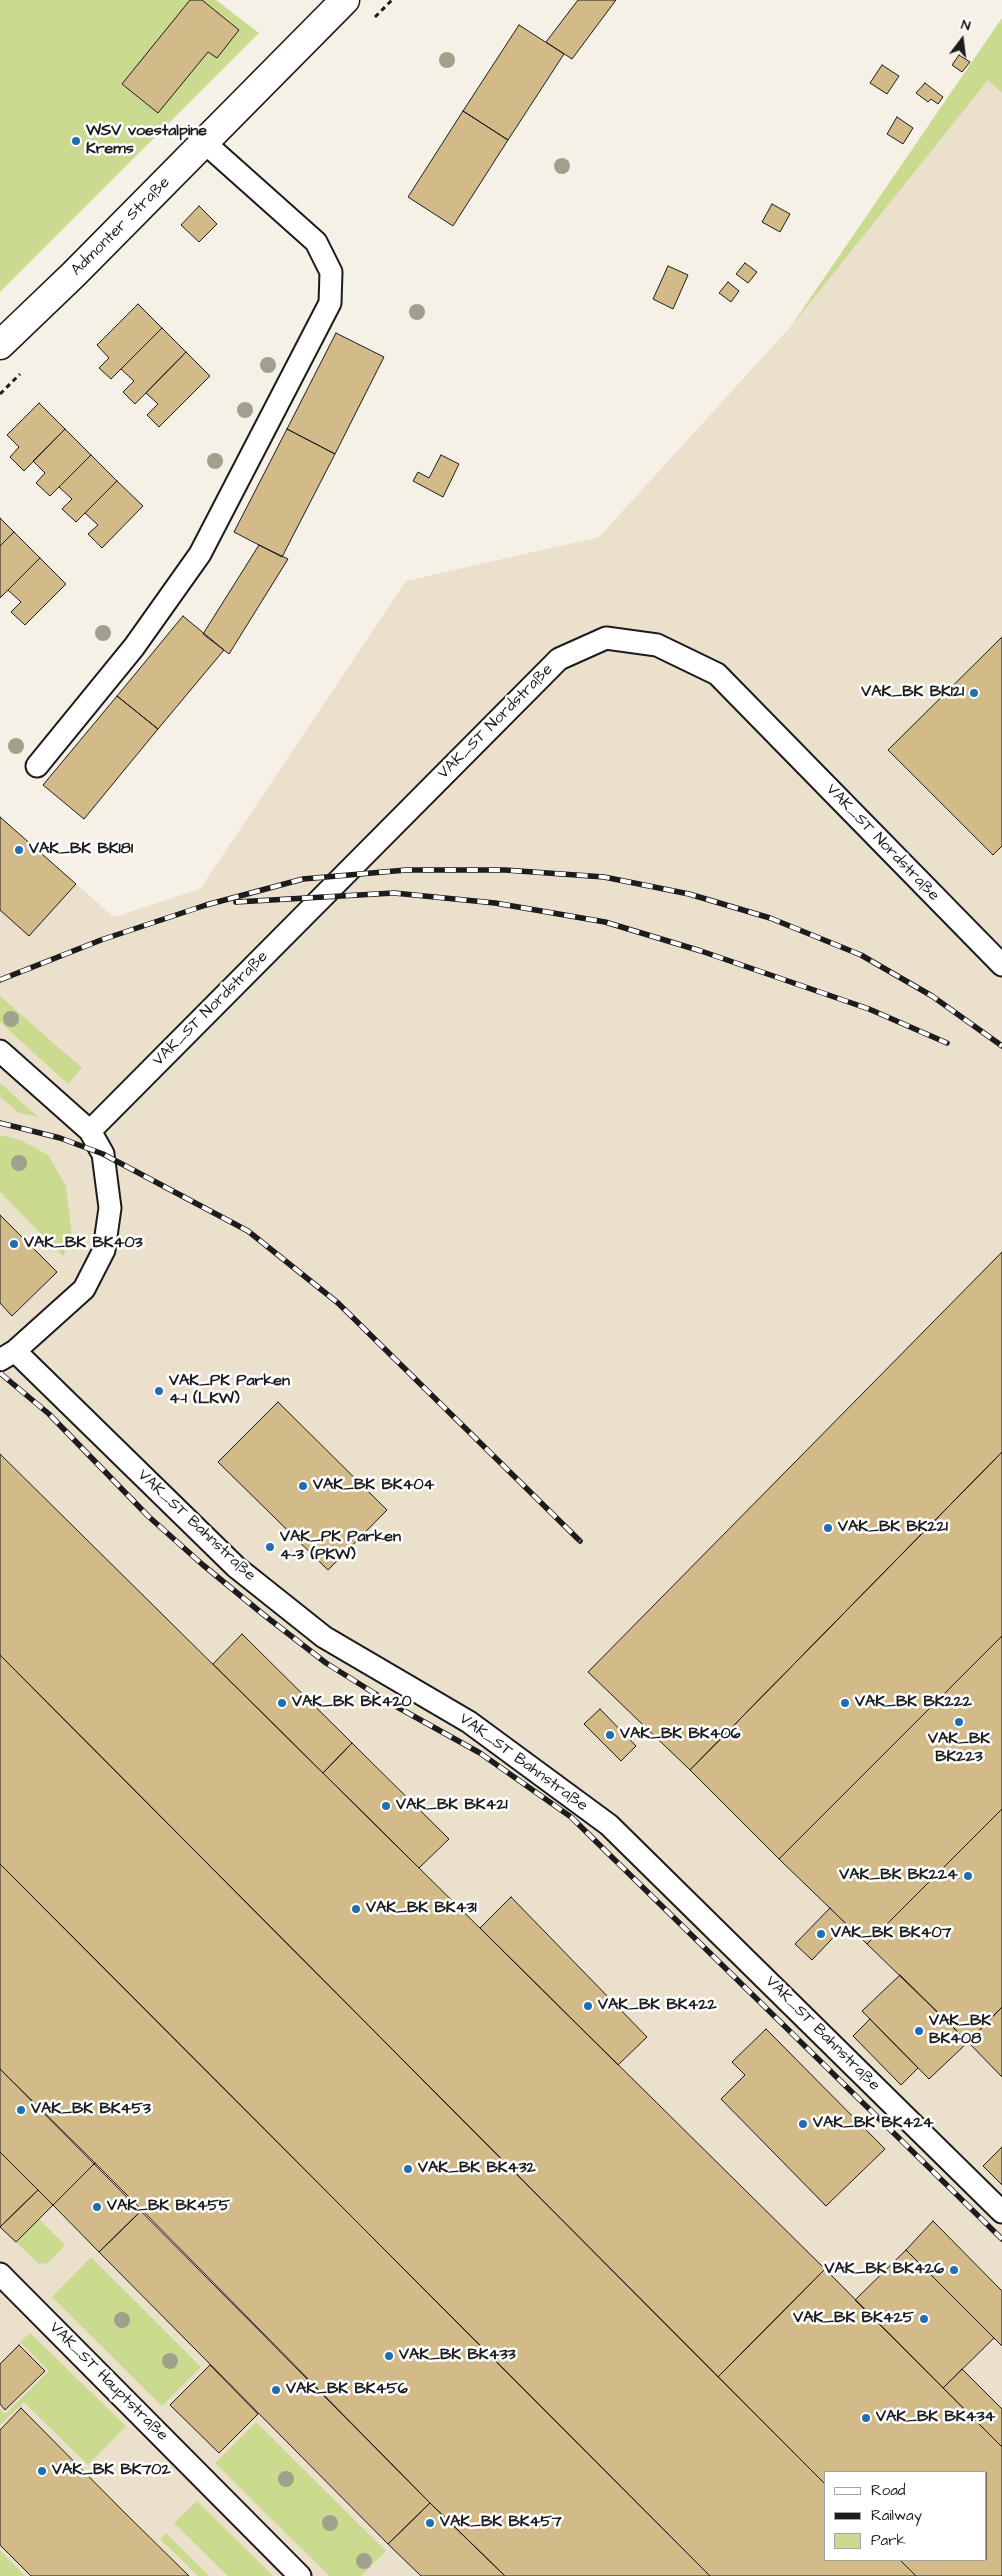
<!DOCTYPE html>
<html>
<head>
<meta charset="utf-8">
<style>
	body { margin:0 }
	#map { position:relative; width:1002px; height:2576px; overflow:hidden; background:#f6f1e7; font-family:"Architects Daughter",sans-serif }
	canvas { display:block }
	.legend { position:absolute; left:824px; top:2471px; width:162px; height:90px; box-sizing:border-box; background:#fff; border:1px solid #a4a4a4; margin:0; padding:6px 9px; list-style:none; font-size:15px; color:#1c1c1c }
	.legend li { display:flex; align-items:center; gap:10px; height:25px }
	.legend b { width:25px; border:1px solid #a4a4a4 }
	.north { position:absolute; left:937px; top:15px; width:50px; height:50px; -webkit-text-stroke:4px #fff; paint-order:stroke; rotate:15deg; font-size:14px; font-weight:700; line-height:20px; text-align:center; color:#1c1c1c }
	.north::after { content:''; display:block; margin:auto; width:18px; height:22px; background:#1c1c1c; clip-path:polygon(50% 0,100% 100%,50% 72%,0 100%) }
</style>
</head>
<body>
<div id="map">
<canvas width="1002" height="2576"></canvas>
<ul class="legend">
<li><b style="height:6px;background:#fff"></b>Road</li>
<li><b style="height:6px;background:#1c1c1c"></b>Railway</li>
<li><b style="height:14px;background:#cadb8f"></b>Park</li>
</ul>
<div class="north">N</div>
</div>
<script>
const c = document.querySelector('canvas').getContext('2d');
c.lineJoin = 'round';
function fillPath(path, color) { c.fillStyle = color; c.fill(path, 'evenodd'); }
const toPath = rows => new Path2D(rows.map(r => 'M' + r).join(''));
function trace(path, color, width, dash) { c.strokeStyle = color; c.lineWidth = width; c.lineCap = dash ? 'butt' : 'round'; c.setLineDash(dash || []); c.stroke(path); }
function drawText(font, color, halo, rows, align = 'center') {
  c.font = font + ' "Architects Daughter",sans-serif'; c.lineWidth = 5; c.setLineDash([]); c.textBaseline = 'middle'; c.strokeStyle = halo; c.fillStyle = color; for (const [text, x, y, turn = 0] of rows) {
    c.save(); c.translate(x, y); c.rotate((+turn || 0) * Math.PI / 180); c.textAlign = isNaN(turn) ? turn : align; if (halo) c.strokeText(text, 0, 0); c.fillText(text, 0, 0); c.restore();
  }
}
fillPath(toPath([
	[1002,18,1002,2576,0,2576,0,817,114,917,200,889,406,581,599,537,792,325],
	[826,2472,986,2472,986,2560,826,2560]
]), '#ebe0cb');
fillPath(toPath([
	[0,0,216,0,259,33,0,292],
	[1002,18,1002,93,988,80,792,325],
	[0,996,82,1068,68,1084,0,1022],
	[0,1083,38,1117,19,1113,0,1097],
	[0,1135,20,1140,48,1155,66,1186,72,1236,63,1256,0,1192],
	[39,2219,65,2245,48,2263,39,2264,16,2242],
	[91,2257,201,2367,162,2406,52,2297],
	[30,2333,126,2426,88,2465,24,2402,0,2425,0,2409,5,2414,49,2371,20,2342],
	[256,2422,386,2551,361,2576,329,2576,215,2463],
	[197,2501,273,2576,228,2576,174,2523],
	[166,2533,209,2576,198,2576,160,2539],
	[0,2550,25,2576,0,2576]
]), '#cadb8f');
const building = toPath([
	[190,0,202,0,239,30,217,58,208,52,158,113,122,84,190,0],
	[578,0,616,0,572,59,546,42,578,0],
	[519,25,564,54,508,140,463,111,519,25],
	[959,55,970,62,962,72,952,65,959,55],
	[882,65,899,76,887,94,870,83,882,65],
	[925,83,943,97,938,104,931,99,928,102,916,93,925,83],
	[463,111,508,140,453,226,408,197,463,111],
	[897,117,913,128,903,144,887,134,897,117],
	[772,204,790,214,780,232,762,222,772,204],
	[199,206,217,224,199,242,181,225,199,206],
	[745,263,757,272,748,283,736,274,745,263],
	[668,266,688,275,673,309,653,299,668,266],
	[728,282,739,291,731,302,719,293,728,282],
	[138,304,162,328,111,379,99,368,109,358,97,345,138,304],
	[162,328,186,352,135,404,123,392,134,381,121,369,162,328],
	[336,333,384,357,335,454,287,429,336,333],
	[186,352,210,376,159,427,147,415,158,404,146,393,186,352],
	[39,403,65,429,24,471,10,457,19,447,7,435,39,403],
	[65,429,91,455,50,496,36,483,45,473,33,461,65,429],
	[287,429,335,454,282,557,234,532,287,429],
	[91,455,117,481,76,522,62,509,72,499,59,487,91,455],
	[441,455,459,464,443,497,413,481,418,472,429,478,441,455],
	[117,481,143,506,102,548,88,534,98,525,85,513,117,481],
	[0,518,14,532,0,546,0,518],
	[14,532,40,558,0,598,0,546,14,532],
	[259,545,288,559,229,654,203,634,259,545],
	[40,558,66,584,25,625,11,612,21,602,8,590,40,558],
	[183,616,224,650,158,729,117,696,183,616],
	[1002,637,1002,846,993,855,888,750,1002,637],
	[117,696,158,729,84,819,43,785,117,696],
	[0,817,76,884,29,936,0,910,0,817],
	[0,1215,57,1272,12,1316,0,1303,0,1215],
	[1002,1252,1002,1452,690,1770,588,1672,1002,1252],
	[278,1402,387,1510,328,1570,218,1462,278,1402],
	[1002,1452,1002,1636,779,1859,690,1770,1002,1452],
	[0,1454,825,2269,718,2377,0,1655,0,1454],
	[242,1634,352,1743,323,1773,213,1664,242,1634],
	[1002,1636,1002,1809,867,1944,779,1859,1002,1636],
	[0,1655,826,2485,826,2560,900,2560,916,2576,710,2576,0,1864,0,1655],
	[600,1709,636,1746,621,1761,584,1724,600,1709],
	[352,1743,449,1839,419,1868,323,1773,352,1743],
	[1002,1809,1002,2007,968,2042,867,1944,1002,1809],
	[0,1864,710,2576,505,2576,430,2503,0,2069,0,1864],
	[511,1897,647,2037,618,2065,480,1928,511,1897],
	[830,1908,846,1924,812,1960,795,1944,830,1908],
	[900,1975,968,2042,929,2079,862,2011,900,1975],
	[1002,2007,1002,2077,968,2042,1002,2007],
	[870,2019,918,2068,901,2085,853,2036,870,2019],
	[766,2029,885,2149,826,2206,721,2099,745,2075,732,2062,766,2029],
	[0,2069,95,2163,53,2205,0,2152,0,2069],
	[1002,2147,1002,2185,983,2166,1002,2147],
	[0,2152,38,2190,0,2227,0,2152],
	[95,2163,142,2210,99,2252,53,2205,95,2163],
	[38,2190,53,2205,16,2242,0,2227,38,2190],
	[142,2210,430,2503,388,2544,99,2252,142,2210],
	[933,2221,1002,2291,1002,2346,906,2250,933,2221],
	[906,2250,994,2338,943,2388,855,2300,906,2250],
	[825,2269,1002,2447,1002,2576,916,2576,900,2560,986,2560,986,2472,826,2472,826,2485,718,2377,825,2269],
	[19,2345,45,2371,5,2410,0,2404,0,2364,19,2345],
	[210,2365,258,2414,219,2453,170,2405,210,2365],
	[962,2369,1002,2409,1002,2447,943,2388,962,2369],
	[21,2408,125,2513,189,2576,31,2576,0,2545,0,2430,21,2408],
	[430,2503,505,2576,421,2576,388,2544,430,2503]
]);
fillPath(building, '#d2ba89');
trace(building, '#1c1c1c', 1);
const service = toPath([
	[37,766,134,647,200,554,330,303,331,272,316,242,205,143],
	[0,1051,90,1131,103,1154,110,1208,104,1250,84,1289,15,1351,0,1360],
	[90,1131,559,659,606,638,657,645,717,674,1002,965],
	[15,1351,236,1567,324,1637,469,1722,609,1825,1002,2212],
	[0,2274,300,2576]
]);
const minor = toPath([
	[0,345,74,274,345,0]
]);
trace(service, '#1c1c1c', 25);
trace(minor, '#1c1c1c', 31);
trace(toPath([
	[375,17,392,0],
	[0,394,20,374]
]), '#1c1c1c', 3, [5, 4]);
trace(service, '#fff', 21);
trace(minor, '#fff', 28);
const rail = toPath([
	[236,902,394,893,495,903,605,922,701,951,869,1009,947,1043],
	[0,980,101,940,206,905,303,879,406,870,505,870,604,877,689,894,770,918,861,955,932,996,1002,1046],
	[0,1123,60,1138,103,1154,248,1231,338,1303,580,1541],
	[0,1373,49,1414,148,1516,203,1565,264,1615,326,1663,390,1703,480,1753,571,1817,1002,2239]
]);
trace(rail, '#1c1c1c', 5.5);
trace(rail, '#fff', 4, [11]);
c.fillStyle = '#a0a18d';
for (const [x, y] of [
	[447,60],
	[562,166],
	[417,312],
	[268,365],
	[245,410],
	[215,461],
	[103,633],
	[16,746],
	[11,1019],
	[19,1163],
	[122,2320],
	[170,2361],
	[286,2479],
	[330,2523],
	[364,2561]
]) { c.beginPath(); c.arc(x, y, 8, 0, 2 * Math.PI); c.fill(); }
for (const [x, y, r, color] of [
	[76,141,5,"#1f6fb2"],
	[974,693,5,"#1f6fb2"],
	[19,850,5,"#1f6fb2"],
	[14,1244,5,"#1f6fb2"],
	[159,1391,5,"#1f6fb2"],
	[303,1486,5,"#1f6fb2"],
	[828,1528,5,"#1f6fb2"],
	[270,1547,5,"#1f6fb2"],
	[282,1703,5,"#1f6fb2"],
	[845,1703,5,"#1f6fb2"],
	[959,1722,5,"#1f6fb2"],
	[610,1735,5,"#1f6fb2"],
	[386,1806,5,"#1f6fb2"],
	[968,1876,5,"#1f6fb2"],
	[356,1909,5,"#1f6fb2"],
	[821,1934,5,"#1f6fb2"],
	[588,2006,5,"#1f6fb2"],
	[919,2031,5,"#1f6fb2"],
	[21,2110,5,"#1f6fb2"],
	[803,2124,5,"#1f6fb2"],
	[408,2169,5,"#1f6fb2"],
	[97,2207,5,"#1f6fb2"],
	[954,2270,5,"#1f6fb2"],
	[924,2319,5,"#1f6fb2"],
	[389,2356,5,"#1f6fb2"],
	[276,2390,5,"#1f6fb2"],
	[866,2418,5,"#1f6fb2"],
	[42,2471,5,"#1f6fb2"],
	[430,2523,5,"#1f6fb2"]
]) { const dot = new Path2D(); dot.arc(x, y, r, 0, 2 * Math.PI); c.fillStyle = color; c.fill(dot); trace(dot, '#fff', 2); }
drawText('bold 16px', '#1c1c1c', '#fff', [
	["WSV voestalpine",86,132],
	["Krems",86,150],
	["VAK_BK BK121",964,693,"right"],
	["VAK_BK BK181",29,850],
	["VAK_BK BK403",24,1244],
	["VAK_PK Parken",169,1382],
	["4-1 (LKW)",169,1400],
	["VAK_BK BK404",313,1486],
	["VAK_BK BK221",838,1528],
	["VAK_PK Parken",280,1538],
	["4-3 (PKW)",280,1556],
	["VAK_BK BK420",292,1703],
	["VAK_BK BK222",855,1703],
	["VAK_BK BK406",620,1735],
	["VAK_BK",959,1740,"center"],
	["BK223",959,1758,"center"],
	["VAK_BK BK421",396,1806],
	["VAK_BK BK224",958,1876,"right"],
	["VAK_BK BK431",366,1909],
	["VAK_BK BK407",831,1934],
	["VAK_BK BK422",598,2006],
	["VAK_BK",929,2022],
	["BK408",929,2040],
	["VAK_BK BK453",31,2110],
	["VAK_BK BK424",813,2124],
	["VAK_BK BK432",418,2169],
	["VAK_BK BK455",107,2207],
	["VAK_BK BK426",944,2270,"right"],
	["VAK_BK BK425",914,2319,"right"],
	["VAK_BK BK433",399,2356],
	["VAK_BK BK456",286,2390],
	["VAK_BK BK434",876,2418],
	["VAK_BK BK702",52,2471],
	["VAK_BK BK457",440,2523]
], 'left');
drawText('16px', '#1c1c1c', '#fff', [
	["Admonter Straße",121,227,-45],
	["VAK_ST Nordstraße",496,722,-45],
	["VAK_ST Nordstraße",882,843,46],
	["VAK_ST Nordstraße",211,1009,-45],
	["VAK_ST Bahnstraße",196,1526,43],
	["VAK_ST Bahnstraße",523,1763,36],
	["VAK_ST Bahnstraße",822,2034,45],
	["VAK_ST Hauptstraße",108,2382,45]
]);
</script>
</body>
</html>
